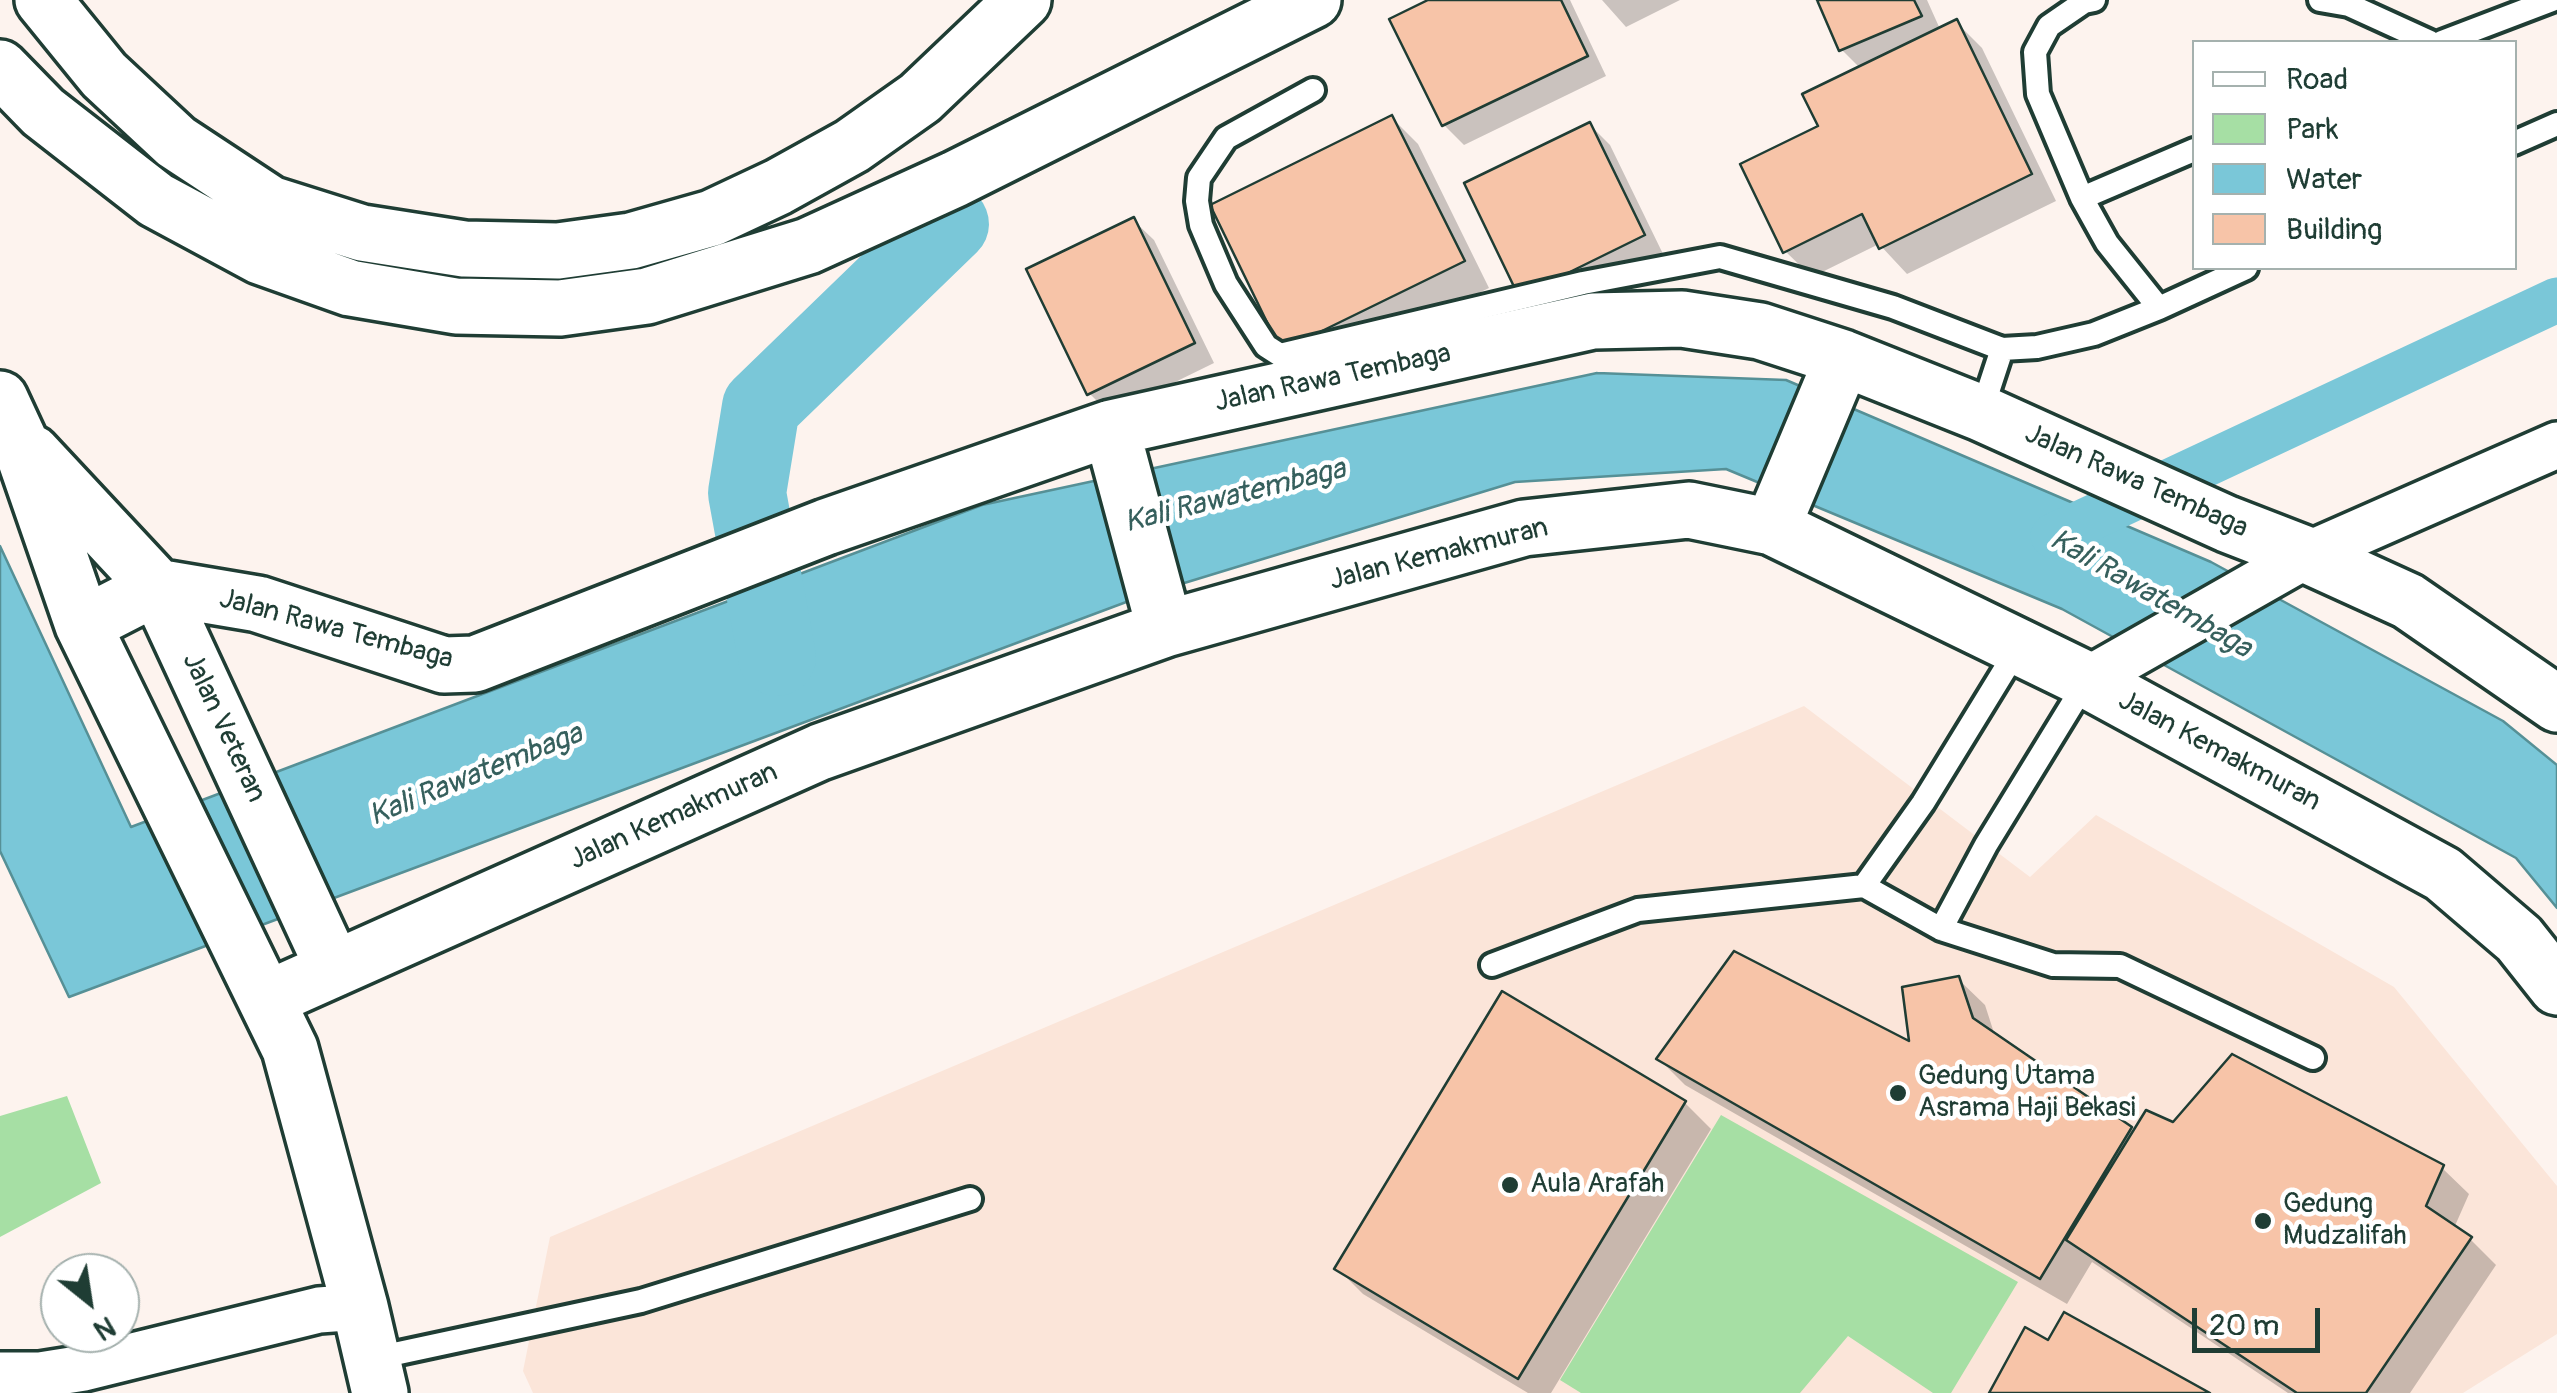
<!DOCTYPE html>
<html>
<head>
<meta charset="utf-8">
<style>
	body { margin:0 }
	#map { position:relative; width:2557px; height:1393px; overflow:hidden; background:#fdf3ee; font-family:Pangolin,sans-serif }
	canvas { display:block }
	.legend { position:absolute; left:2192px; top:40px; width:325px; height:230px; box-sizing:border-box; background:#fff; border:2px solid #a5b1ae; margin:0; padding:12px 18px; list-style:none; font-size:30px; color:#1f3d34 }
	.legend li { display:flex; align-items:center; gap:20px; height:50px }
	.legend b { width:50px; border:2px solid #a5b1ae }
	.north { position:absolute; left:40px; top:1253px; width:100px; height:100px; box-sizing:border-box; background:#fff; border:2px solid #a5b1ae; border-radius:50%; rotate:150deg; font-size:28px; font-weight:700; line-height:40px; text-align:center; color:#1f3d34 }
	.north::after { content:''; display:block; margin:auto; width:35px; height:45px; background:#1f3d34; clip-path:polygon(50% 0,100% 100%,50% 72%,0 100%) }
	.scale { position:absolute; left:2192px; top:1308px; width:128px; height:45px; box-sizing:border-box; border:5px solid #1f3d34; border-top:0; padding-left:12px; font-size:30px; line-height:35px; white-space:nowrap; color:#1f3d34; -webkit-text-stroke:8px #fff; paint-order:stroke }
</style>
</head>
<body>
<div id="map">
<canvas width="2557" height="1393"></canvas>
<ul class="legend">
<li><b style="height:12px;background:#fff"></b>Road</li>
<li><b style="height:28px;background:#a6dfa4"></b>Park</li>
<li><b style="height:28px;background:#7ac7d8"></b>Water</li>
<li><b style="height:28px;background:#f7c4a8"></b>Building</li>
</ul>
<div class="north">N</div>
<div class="scale">20 m</div>
</div>
<script>
const c = document.querySelector('canvas').getContext('2d');
c.lineJoin = 'round';
function fillPath(path, color) { c.fillStyle = color; c.fill(path, 'evenodd'); }
const toPath = rows => new Path2D(rows.map(r => 'M' + r).join(''));
function trace(path, color, width, dash) { c.strokeStyle = color; c.lineWidth = width; c.lineCap = dash ? 'butt' : 'round'; c.setLineDash(dash || []); c.stroke(path); }
function drawText(font, color, halo, rows, align = 'center') {
  c.font = font + ' Pangolin,sans-serif'; c.lineWidth = 9; c.setLineDash([]); c.textBaseline = 'middle'; c.strokeStyle = halo; c.fillStyle = color; for (const [text, x, y, turn = 0] of rows) {
    c.save(); c.translate(x, y); c.rotate((+turn || 0) * Math.PI / 180); c.textAlign = isNaN(turn) ? turn : align; if (halo) c.strokeText(text, 0, 0); c.fillText(text, 0, 0); c.restore();
  }
}
fillPath(toPath([
	[1804,706,2030,877,2096,815,2394,987,2557,1186,2557,1334,2463,1393,533,1393,523,1371,550,1237]
]), '#fbe5d9');
fillPath(toPath([
	[67,1096,101,1183,0,1237,0,1116],
	[1721,1115,2018,1282,1951,1393,1933,1393,1848,1336,1800,1393,1581,1393,1560,1380]
]), '#a6dfa4');
const water = toPath([
	[1597,373,1786,380,2211,562,2503,721,2557,765,2557,908,2516,858,2062,609,1726,469,1515,482,1145,595,69,997,0,851,0,546,131,827,982,505,1597,373]
]);
fillPath(water, '#7ac7d8');
trace(water, '#569096', 2.5);
fillPath(toPath([
	[1434,0,1570,0,1606,76,1464,145,1444,125],
	[1602,0,1680,0,1626,27],
	[1819,0,1927,0,1940,29,1956,22,1982,48,2056,201,1907,274,1879,244,1812,277,1785,251,1822,127,1860,68,1841,49],
	[1392,118,1418,144,1489,288,1309,375,1283,349],
	[1590,125,1610,145,1664,256,1541,315],
	[1133,220,1154,240,1214,363,1110,414,1090,394,1029,270],
	[1958,979,1985,1005,1995,1036,2135,1133,2174,1125,2442,1168,2469,1194,2454,1228,2470,1239,2496,1265,2410,1393,2288,1393,2092,1262,2067,1304,1685,1085,1659,1059,1912,1046],
	[1503,994,1685,1103,1711,1129,1551,1393,1528,1393,1363,1294,1337,1268]
]), '#0003');
trace(toPath([
	[2053,536,2557,300]
]), '#7ac7d8', 45);
trace(toPath([
	[777,657,747,493,761,407,950,224]
]), '#7ac7d8', 78);
const building = toPath([
	[1428,0,1561,0,1588,56,1442,126,1389,19,1428,0],
	[1817,0,1914,0,1922,16,1839,51,1817,0],
	[1957,19,2032,174,1879,249,1862,214,1783,253,1740,164,1818,126,1802,94,1957,19],
	[1392,115,1465,261,1281,351,1210,205,1392,115],
	[1590,122,1645,235,1519,297,1464,183,1590,122],
	[1134,217,1195,343,1087,395,1026,269,1134,217],
	[1734,951,1909,1041,1902,987,1959,976,1973,1018,2132,1127,2040,1279,1656,1059,1734,951],
	[1502,991,1686,1101,1518,1379,1334,1269,1502,991],
	[2232,1054,2444,1165,2426,1206,2472,1237,2366,1393,2297,1393,2066,1240,2146,1110,2173,1122,2232,1054],
	[2064,1312,2210,1393,1989,1393,2025,1327,2048,1340,2064,1312]
]);
fillPath(building, '#f7c4a8');
trace(building, '#1f3d34', 2.5);
const lane = toPath([
	[2094,0,2084,2,2049,26,2035,52,2038,94,2082,198,2107,243,2159,308,2246,268],
	[2320,0,2349,5,2430,42],
	[2442,42,2552,0],
	[1313,90,1226,138,1199,178,1197,201,1201,225,1226,284,1266,346,1280,355,1583,283,1720,257,1893,307,2002,349,2037,347,2094,334,2159,308],
	[2514,143,2557,124],
	[2082,198,2194,150],
	[1981,413,2002,349],
	[1864,886,1923,803,2018,648],
	[1941,929,1986,845,2087,680],
	[1492,965,1638,910,1864,886,1941,929,2053,965,2120,966,2313,1058],
	[371,1359,641,1301,970,1199]
]);
const street = toPath([
	[2087,680,2307,555,2557,445],
	[0,1375,40,1375,84,1368,319,1310,360,1307]
]);
const secondary = toPath([
	[0,399,19,440,83,625,290,1049,360,1307,380,1393],
	[1111,428,1165,629],
	[32,453,157,587,334,969],
	[1772,527,1843,358],
	[83,625,157,587,258,604,444,665,475,664,826,527,1111,428,1593,321,1682,319,1760,331,1843,358,1981,413,2227,524,2307,555,2408,601,2557,704],
	[267,999,820,752,1165,629,1524,528,1689,510,1772,527,2087,680,2443,874,2519,939,2557,987]
]);
const highway = toPath([
	[43,0,104,75,176,142,270,204,362,233,464,249,558,251,631,241,712,218,778,187,852,146,920,98,1023,0],
	[0,68,43,112,156,200,260,256,350,288,456,306,560,308,647,296,808,246,955,179,1313,0]
]);
trace(lane, '#1f3d34', 30);
trace(street, '#1f3d34', 52);
trace(secondary, '#1f3d34', 62);
trace(highway, '#1f3d34', 62);
trace(lane, '#fff', 22);
trace(street, '#fff', 45);
trace(secondary, '#fff', 55);
trace(highway, '#fff', 55);
for (const [x, y, r, color] of [
	[1898,1093,10,"#1f3d34"],
	[1510,1185,10,"#1f3d34"],
	[2263,1221,10,"#1f3d34"]
]) { const dot = new Path2D(); dot.arc(x, y, r, 0, 2 * Math.PI); c.fillStyle = color; c.fill(dot); trace(dot, '#fff', 4); }
drawText('28px', '#1f3d34', '#fff', [
	["Jalan Rawa Tembaga",1333,379,-12],
	["Jalan Rawa Tembaga",2136,482,24],
	["Jalan Kemakmuran",1439,555,-14],
	["Jalan Rawa Tembaga",336,630,15],
	["Jalan Veteran",223,728,65],
	["Jalan Kemakmuran",2219,752,28],
	["Jalan Kemakmuran",674,817,-24]
]);
drawText('28px', '#1f3d34', '#fff', [
	["Gedung Utama",1918,1077],
	["Asrama Haji Bekasi",1918,1109],
	["Aula Arafah",1530,1185],
	["Gedung",2283,1205],
	["Mudzalifah",2283,1237]
], 'left');
drawText('italic 30px', '#36605d', '#fff', [
	["Kali Rawatembaga",1235,497,-14],
	["Kali Rawatembaga",2150,595,30],
	["Kali Rawatembaga",476,776,-22]
]);
</script>
</body>
</html>
